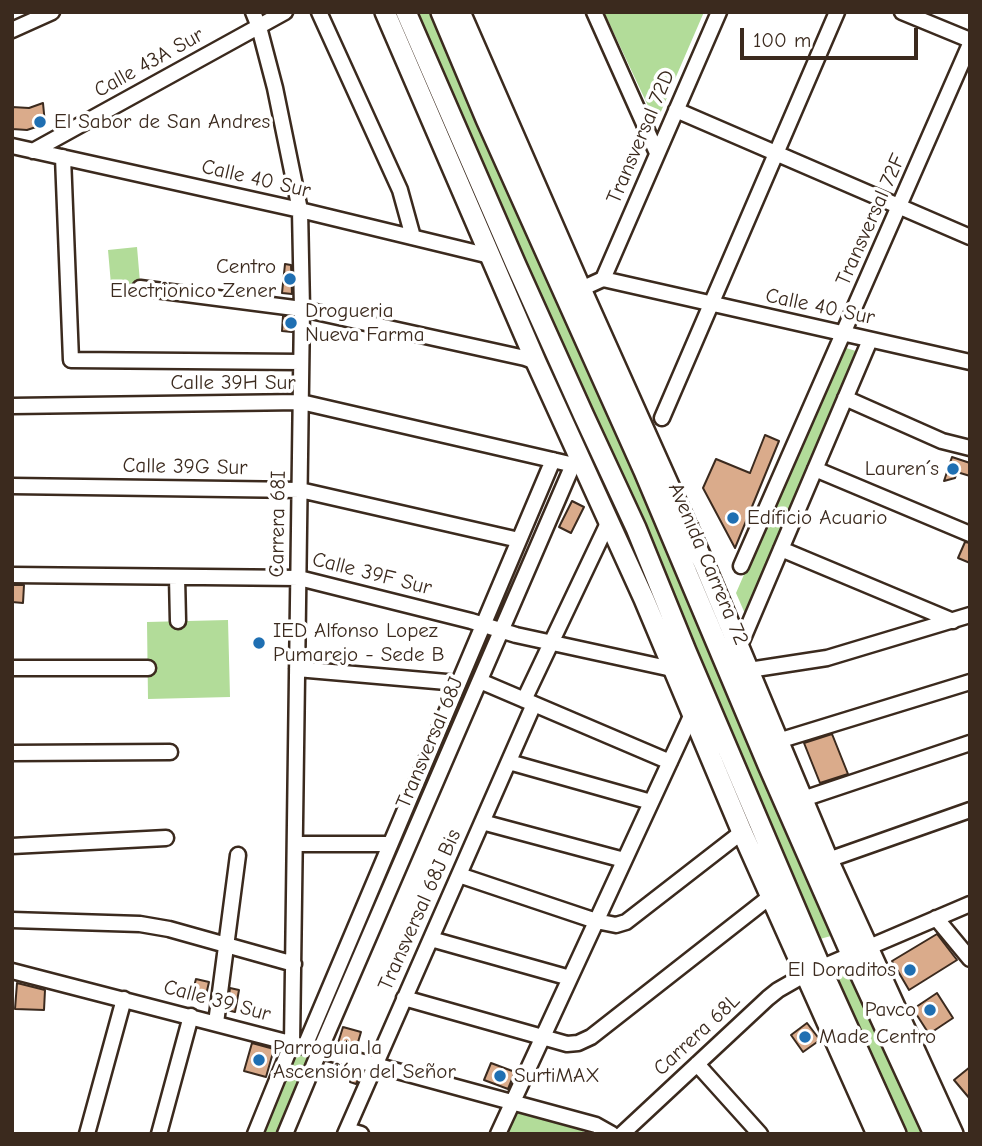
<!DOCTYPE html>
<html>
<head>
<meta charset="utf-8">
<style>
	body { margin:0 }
	#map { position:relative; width:982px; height:1146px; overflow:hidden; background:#fff; font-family:"Comic Neue",sans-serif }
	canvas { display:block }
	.frame { position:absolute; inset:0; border:14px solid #3b2a1e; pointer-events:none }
	.scale { position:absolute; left:740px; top:28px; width:178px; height:32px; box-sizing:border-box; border:4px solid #3b2a1e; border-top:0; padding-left:9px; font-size:21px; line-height:24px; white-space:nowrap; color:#3b2a1e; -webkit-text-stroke:5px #fff; paint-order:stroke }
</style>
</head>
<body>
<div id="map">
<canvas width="982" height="1146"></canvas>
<div class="frame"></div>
<div class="scale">100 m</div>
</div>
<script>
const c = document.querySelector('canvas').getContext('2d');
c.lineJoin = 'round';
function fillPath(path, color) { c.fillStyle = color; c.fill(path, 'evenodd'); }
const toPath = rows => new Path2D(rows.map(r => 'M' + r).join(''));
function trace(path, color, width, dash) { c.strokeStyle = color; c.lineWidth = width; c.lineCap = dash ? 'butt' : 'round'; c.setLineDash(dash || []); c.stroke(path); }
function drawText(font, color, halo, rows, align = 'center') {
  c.font = font + ' "Comic Neue",sans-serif'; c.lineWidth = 7; c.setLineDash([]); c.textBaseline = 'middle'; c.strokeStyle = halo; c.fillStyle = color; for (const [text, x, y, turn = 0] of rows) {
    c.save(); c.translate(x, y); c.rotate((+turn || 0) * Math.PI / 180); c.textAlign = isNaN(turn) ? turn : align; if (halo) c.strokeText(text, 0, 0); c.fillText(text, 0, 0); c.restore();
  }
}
fillPath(toPath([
	[413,12,434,12,529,230,583,364,629,463,781,823,831,936,816,940],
	[604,12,704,12,656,123],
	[137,247,141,294,112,296,108,250],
	[843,347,859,352,746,616,736,593],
	[228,620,230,697,148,699,147,622],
	[848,970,923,1134,902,1134,832,977],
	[295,1051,313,1057,281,1134,260,1134],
	[514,1108,582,1130,586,1134,502,1134]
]), '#b2dc99');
const building = toPath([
	[43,103,45,124,27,130,12,129,12,107,29,108,43,103],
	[285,264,291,265,292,294,282,293,285,264],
	[283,316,292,317,292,332,282,331,283,316],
	[765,435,779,441,735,548,703,488,716,459,750,473,765,435],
	[952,457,970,463,970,476,957,472,955,478,944,481,952,457],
	[572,501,584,507,571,533,559,527,572,501],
	[965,542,970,543,970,563,958,558,965,542],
	[12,585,24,585,23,603,12,602,12,585],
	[832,734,848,774,820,783,804,743,832,734],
	[937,934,957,960,909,990,892,961,937,934],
	[196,979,209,982,204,1004,190,1001,196,979],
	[17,983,45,990,44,1010,15,1009,17,983],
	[230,988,239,990,235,1012,227,1010,230,988],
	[937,993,953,1018,929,1034,913,1009,937,993],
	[807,1023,820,1040,803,1052,791,1035,807,1023],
	[343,1027,361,1032,356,1049,338,1043,343,1027],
	[252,1043,274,1049,266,1077,244,1071,252,1043],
	[491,1063,515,1072,508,1089,484,1080,491,1063],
	[970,1067,970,1099,954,1080,970,1067],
	[355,1070,362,1072,356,1084,350,1082,355,1070]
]);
fillPath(building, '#daab8b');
trace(building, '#3b2a1e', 2);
const minor = toPath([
	[253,12,259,27,275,88,300,210,302,309,292,1043,255,1134],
	[319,12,400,190,413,237],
	[594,12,657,153],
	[902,12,970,40],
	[12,30,52,12],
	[676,110,970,237],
	[12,146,300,210,490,256],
	[33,151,285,12],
	[63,157,71,360,301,362],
	[603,279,719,12],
	[140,288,302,309,525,358,536,362],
	[581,289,603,279,970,362],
	[845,398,942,441,970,448],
	[12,406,301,402,574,465],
	[662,418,837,12],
	[815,469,970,534],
	[12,486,300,490,519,540],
	[781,549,953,621],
	[741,566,970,44],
	[12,575,299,578,471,621,516,635,672,669],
	[177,577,178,621],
	[739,648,870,340],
	[12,668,148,668],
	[297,669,458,683],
	[749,670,827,658,970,615],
	[480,681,670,762],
	[524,700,609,521],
	[778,741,970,682],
	[12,753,170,752],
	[509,762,651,802],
	[803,799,970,743],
	[482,822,624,860],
	[295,844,390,844],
	[12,846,166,838],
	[828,860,970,810],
	[459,875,596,921,616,925,626,922,742,832],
	[936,918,970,959],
	[12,920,140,924,169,929,294,964],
	[431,939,570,978],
	[12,971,375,1065,596,1125,612,1134],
	[404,998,567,1044,578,1043,591,1037,771,896],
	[216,1023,238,855],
	[305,1046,553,460],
	[697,1064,760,1134],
	[347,1130,361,1134],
	[87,1134,124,999],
	[159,1134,191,1016],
	[285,1134,320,1050,578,453],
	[345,1134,534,704],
	[498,1134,692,714],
	[622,1134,768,998,778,990,806,974,970,904]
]);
const highway = toPath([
	[385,12,536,362,644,599,742,832,877,1134],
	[406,12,516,265,584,416,636,528,686,651,821,968,896,1134],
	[441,12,486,119,644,471,768,765,851,954,934,1134],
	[460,12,581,289,705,566,828,860,953,1134]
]);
trace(minor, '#3b2a1e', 19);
trace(highway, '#3b2a1e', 24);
trace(minor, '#fff', 14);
trace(highway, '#fff', 19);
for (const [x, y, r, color] of [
	[40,122,7,"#1f6fb2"],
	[290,279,7,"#1f6fb2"],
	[291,323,7,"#1f6fb2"],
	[953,469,7,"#1f6fb2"],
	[733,518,7,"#1f6fb2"],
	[259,643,7,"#1f6fb2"],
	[910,970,7,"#1f6fb2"],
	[930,1010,7,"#1f6fb2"],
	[805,1037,7,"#1f6fb2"],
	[259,1060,7,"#1f6fb2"],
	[500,1076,7,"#1f6fb2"]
]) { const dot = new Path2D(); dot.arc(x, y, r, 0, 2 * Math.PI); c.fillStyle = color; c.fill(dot); trace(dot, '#fff', 2.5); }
drawText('21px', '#3b2a1e', '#fff', [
	["Calle 43A Sur",149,63,-29],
	["Transversal 72D",641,137,-67],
	["Calle 40 Sur",256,179,13],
	["Transversal 72F",871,220,-66],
	["Calle 40 Sur",820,307,12],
	["Calle 39H Sur",233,383],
	["Calle 39G Sur",185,467,1],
	["Carrera 68I",278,524,-89],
	["Avenida Carrera 72",708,564,67],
	["Calle 39F Sur",372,574,14],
	["Transversal 68J",430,743,-67],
	["Transversal 68J Bis",420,910,-66],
	["Calle 39 Sur",217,1001,15],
	["Carrera 68L",697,1035,-43]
]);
drawText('21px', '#3b2a1e', '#fff', [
	["El Sabor de San Andres",54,122],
	["Centro",276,267,"right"],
	["Electrionico Zener",276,291,"right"],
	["Drogueria",305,311],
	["Nueva Farma",305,335],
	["Lauren´s",939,469,"right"],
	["Edificio Acuario",747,518],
	["IED Alfonso Lopez",273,631],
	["Pumarejo - Sede B",273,655],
	["El Doraditos",896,970,"right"],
	["Pavco",916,1010,"right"],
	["Made Centro",819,1037],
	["Parroguia la",273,1048],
	["Ascensión del Señor",273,1072],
	["SurtiMAX",514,1076]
], 'left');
</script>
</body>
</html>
